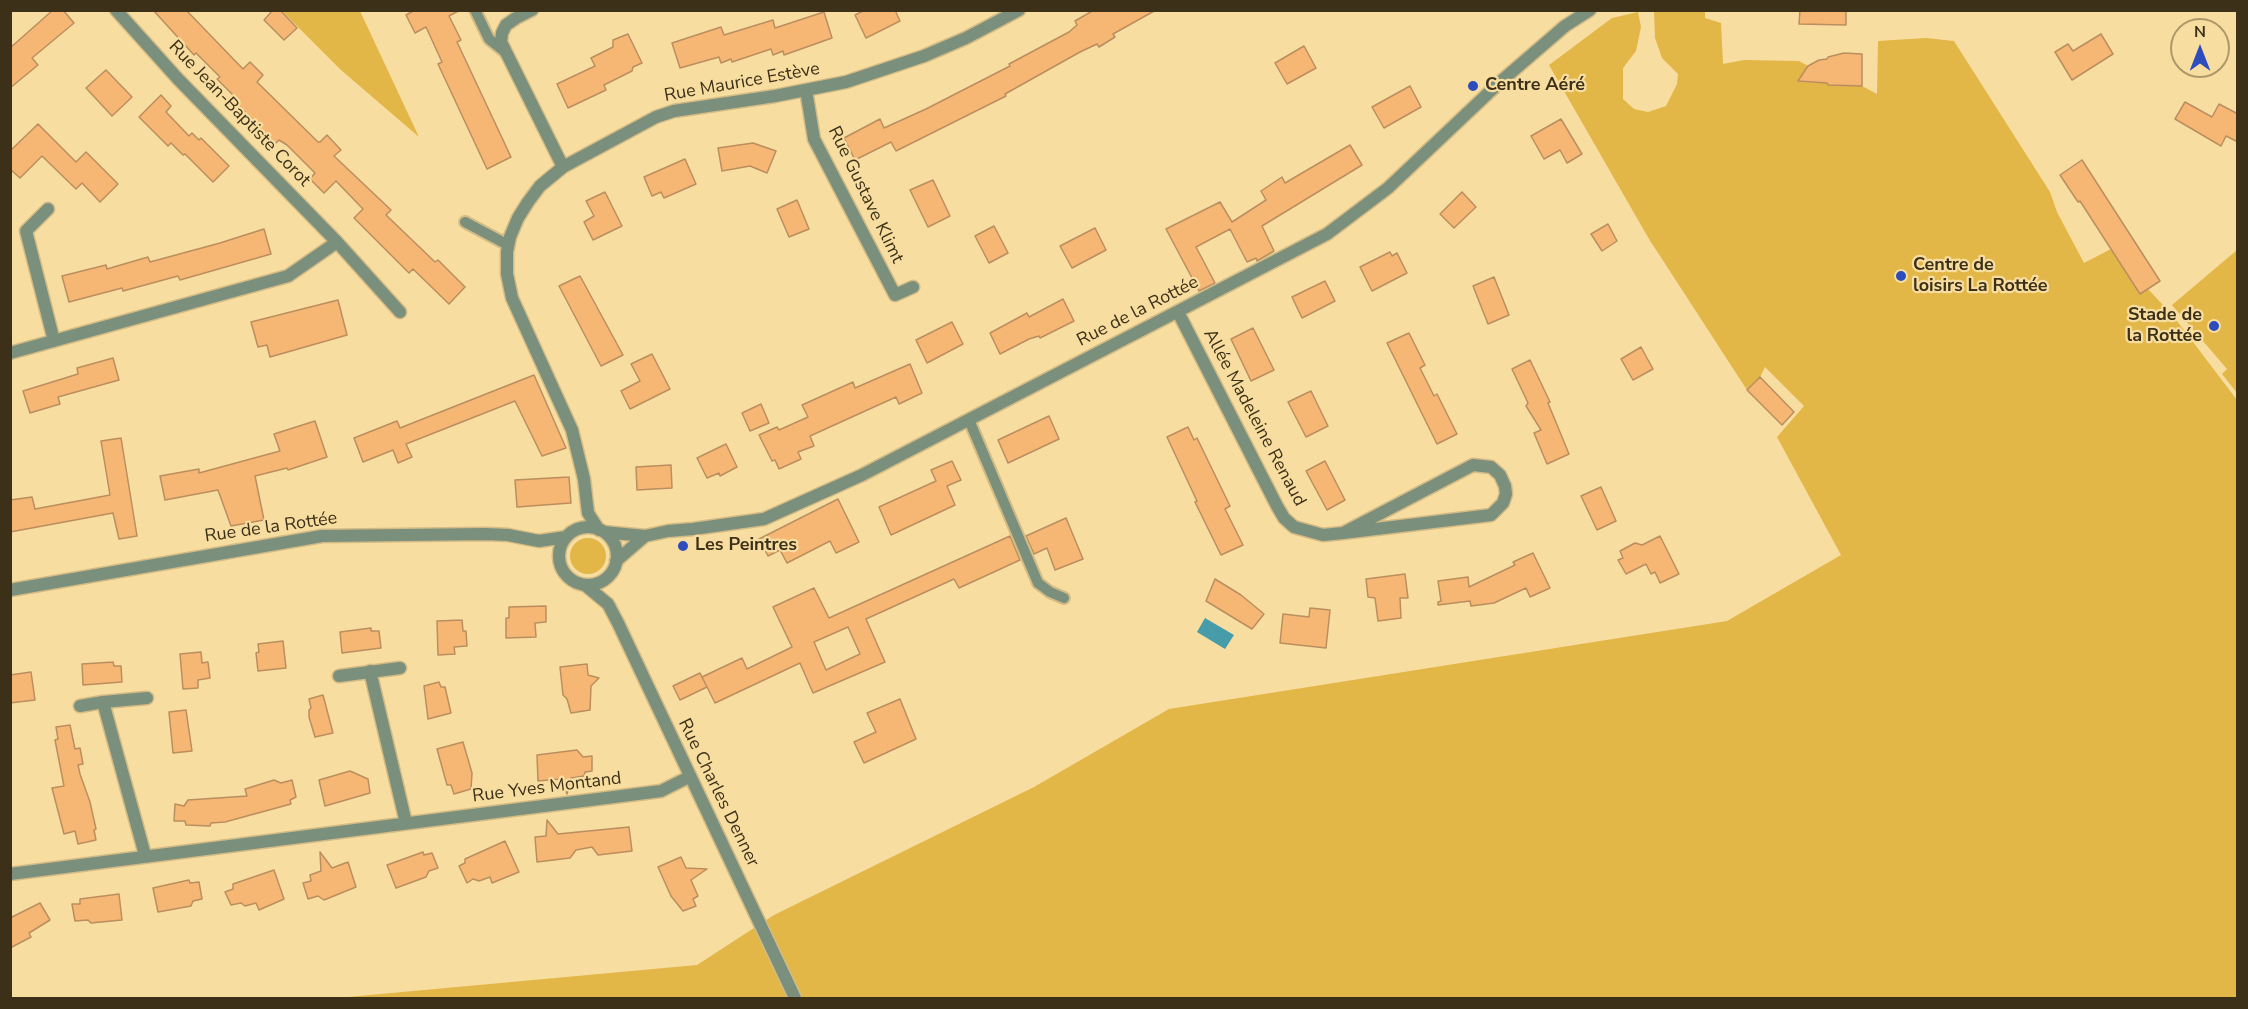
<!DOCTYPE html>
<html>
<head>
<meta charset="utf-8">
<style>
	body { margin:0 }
	#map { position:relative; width:2248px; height:1009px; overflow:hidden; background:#f8dda0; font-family:"Nunito Sans",sans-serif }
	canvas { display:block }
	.frame { position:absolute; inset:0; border:12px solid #3c3118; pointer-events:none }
	.north { position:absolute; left:2170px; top:18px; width:60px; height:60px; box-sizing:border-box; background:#f8dda0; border:2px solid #ad986a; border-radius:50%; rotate:0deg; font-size:16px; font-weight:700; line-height:24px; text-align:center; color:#3c3118 }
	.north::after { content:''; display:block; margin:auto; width:21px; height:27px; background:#2d4dbd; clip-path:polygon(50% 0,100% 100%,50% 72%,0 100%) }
</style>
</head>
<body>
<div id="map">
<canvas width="2248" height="1009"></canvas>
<div class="frame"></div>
<div class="north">N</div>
</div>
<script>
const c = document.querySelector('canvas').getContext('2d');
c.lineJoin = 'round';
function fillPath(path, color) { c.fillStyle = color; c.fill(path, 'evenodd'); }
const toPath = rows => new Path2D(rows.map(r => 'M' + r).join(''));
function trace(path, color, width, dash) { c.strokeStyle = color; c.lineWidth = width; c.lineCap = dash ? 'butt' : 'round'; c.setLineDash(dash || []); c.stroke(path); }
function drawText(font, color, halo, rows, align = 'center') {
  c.font = font + ' "Nunito Sans",sans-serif'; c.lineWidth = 4.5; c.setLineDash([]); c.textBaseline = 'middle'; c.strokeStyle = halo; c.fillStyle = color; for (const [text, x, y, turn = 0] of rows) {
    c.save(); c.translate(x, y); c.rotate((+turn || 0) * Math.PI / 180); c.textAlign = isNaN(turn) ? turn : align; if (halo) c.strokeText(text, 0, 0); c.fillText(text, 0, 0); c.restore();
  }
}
fillPath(toPath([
	[282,11,360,11,419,137,341,70],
	[1654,11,1705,11,1705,18,1721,23,1723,64,1744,60,1799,61,1808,66,1804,72,1803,82,1827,83,1828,85,1862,86,1877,94,1878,41,1926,38,1954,41,2050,192,2057,212,2084,263,2111,249,2174,317,2237,400,2237,998,337,998,697,965,774,915,1034,787,1169,709,1727,621,1841,555,1777,437,1804,406,1765,367,1760,377,1747,390,1649,239,1549,65,1612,18,1638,12,1641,27,1636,51,1623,68,1623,99,1634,109,1648,112,1666,106,1677,84,1678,74,1662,58,1655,38],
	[2237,250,2237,393,2222,374,2227,369,2172,305],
	'570 556a18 18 0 1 1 36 0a18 18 0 1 1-36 0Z'
]), '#e2b647');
fillPath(toPath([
	[1205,618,1234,635,1225,649,1197,632]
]), '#469ca8');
const building = toPath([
	[53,10,63,10,74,23,32,58,38,65,10,88,10,48,53,10],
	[153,10,186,10,243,69,250,62,263,75,257,82,318,142,320,142,327,135,341,150,334,156,391,210,386,215,435,262,438,260,465,287,449,304,413,269,409,273,354,218,363,209,336,181,324,193,310,179,315,173,287,145,279,140,275,144,254,123,255,122,235,102,238,100,217,79,220,77,196,53,194,55,153,10],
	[273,10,280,10,297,28,284,40,264,20,273,10],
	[415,10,460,10,449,16,461,40,457,42,511,157,487,169,438,64,442,62,426,27,415,33,406,15,415,10],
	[865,10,895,10,900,21,866,38,855,15,865,10],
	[1094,10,1156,10,1113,34,1115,37,1099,47,1097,44,1080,52,1005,94,1006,96,896,151,891,142,855,160,844,138,880,119,884,128,926,109,1010,66,1009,64,1069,32,1077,25,1075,21,1094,10],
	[1800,10,1846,10,1846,25,1799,24,1800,10],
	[824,12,832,38,784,55,783,51,773,55,771,49,732,62,731,59,721,63,719,57,680,68,672,43,721,27,724,35,773,20,775,28,824,12],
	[628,34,642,63,633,67,632,71,604,85,606,90,568,108,557,84,595,66,591,58,613,47,613,40,628,34],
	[2101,34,2113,54,2072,80,2055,52,2068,44,2073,51,2101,34],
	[1304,46,1316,68,1287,84,1275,63,1304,46],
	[1844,53,1862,54,1862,86,1828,85,1827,83,1798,81,1808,66,1819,60,1827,59,1828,57,1844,53],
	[106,70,132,97,112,116,86,88,106,70],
	[1410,86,1421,107,1384,128,1372,107,1410,86],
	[161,95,171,106,166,112,189,136,192,133,199,140,201,138,229,166,213,182,185,154,183,155,171,143,168,146,139,117,161,95],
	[2185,102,2212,117,2219,104,2238,114,2238,142,2226,136,2221,146,2175,119,2185,102],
	[1561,119,1582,154,1567,163,1560,150,1544,159,1531,136,1561,119],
	[38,124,76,162,86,152,118,184,100,202,82,183,76,189,42,156,20,178,10,169,10,151,38,124],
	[753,143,776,151,767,173,750,166,722,171,718,148,753,143],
	[1350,145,1362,165,1262,226,1274,251,1257,261,1256,258,1247,262,1230,229,1196,247,1215,283,1199,291,1166,229,1220,202,1232,222,1266,200,1261,191,1282,177,1285,183,1350,145],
	[685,159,696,184,664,198,661,192,652,196,644,177,685,159],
	[2082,160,2160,281,2140,294,2080,201,2078,202,2060,175,2082,160],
	[933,180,950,216,928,227,910,190,933,180],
	[605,192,622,226,593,240,584,222,594,216,586,201,605,192],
	[1462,192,1476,207,1454,228,1440,214,1462,192],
	[797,200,809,229,789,237,777,209,797,200],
	[1608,224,1617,241,1602,251,1591,234,1608,224],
	[994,226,1008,253,989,263,975,236,994,226],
	[1095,228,1106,250,1072,268,1060,246,1095,228],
	[264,229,271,254,180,280,178,276,123,291,122,288,69,302,62,276,106,265,107,269,148,257,150,262,220,243,264,229],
	[1390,252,1392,256,1397,253,1407,273,1372,291,1360,267,1390,252],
	[580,276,623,355,601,366,559,286,580,276],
	[1494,277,1509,315,1488,324,1473,286,1494,277],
	[1325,281,1335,301,1302,318,1292,297,1325,281],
	[1063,299,1074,321,1040,338,1039,336,1029,339,1000,354,990,333,1027,313,1029,317,1063,299],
	[338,300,347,335,270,357,267,345,258,347,251,322,338,300],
	[952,322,963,344,927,363,916,340,952,322],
	[1253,328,1274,370,1251,381,1231,339,1253,328],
	[1409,333,1425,365,1420,368,1434,396,1437,394,1457,434,1437,444,1387,343,1409,333],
	[1641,347,1653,369,1633,380,1621,359,1641,347],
	[652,354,670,389,630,409,621,391,640,381,631,364,652,354],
	[113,358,119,380,58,397,60,404,30,413,23,391,78,374,77,368,113,358],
	[1530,360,1550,402,1548,403,1569,454,1547,464,1534,433,1541,430,1526,406,1528,403,1512,369,1530,360],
	[910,364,922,393,899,404,896,397,810,436,814,446,798,452,801,459,779,469,775,460,772,461,759,435,777,427,779,430,808,417,802,405,853,382,855,388,910,364],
	[534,375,566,448,542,456,515,401,406,444,412,457,398,463,393,450,363,462,354,438,397,421,400,428,534,375],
	[1760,377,1794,412,1782,425,1747,390,1760,377],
	[1311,391,1328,426,1306,437,1288,402,1311,391],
	[761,404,769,423,750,431,742,413,761,404],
	[1049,416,1059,439,1008,463,998,440,1049,416],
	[315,421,327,457,288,470,287,468,255,476,264,520,231,526,218,490,165,500,160,476,199,469,199,473,280,451,274,434,315,421],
	[1188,427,1194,440,1197,438,1230,506,1225,509,1243,545,1221,555,1195,502,1197,501,1167,437,1188,427],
	[121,438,137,536,119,539,113,513,10,532,10,500,32,497,35,509,110,495,101,441,121,438],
	[726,444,737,467,720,476,719,473,707,478,697,458,726,444],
	[952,461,961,480,947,486,955,505,891,535,879,507,936,481,931,470,952,461],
	[1325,461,1345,500,1327,510,1306,471,1325,461],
	[671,465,672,488,637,490,636,467,671,465],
	[569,477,571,503,517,507,515,480,569,477],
	[1601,487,1616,521,1597,530,1581,496,1601,487],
	[838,499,859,542,836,553,830,541,787,563,780,550,768,556,759,539,838,499],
	[1066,518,1083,559,1055,570,1047,548,1034,554,1026,536,1066,518],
	[1010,536,1020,560,959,588,954,579,866,619,885,662,813,693,800,663,715,703,702,677,742,658,747,669,792,647,773,607,814,588,829,618,1010,536],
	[848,627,860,654,826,670,814,642,848,627],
	[1660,536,1679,574,1660,583,1655,572,1651,574,1646,564,1626,574,1618,560,1623,558,1620,551,1635,543,1642,545,1660,536],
	[1533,553,1550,588,1530,597,1526,588,1494,603,1471,606,1470,601,1438,605,1438,602,1441,601,1438,581,1468,577,1469,587,1515,565,1513,562,1533,553],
	[1405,574,1408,598,1400,598,1401,618,1378,621,1375,598,1368,597,1366,579,1405,574],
	[1215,579,1241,595,1264,614,1252,629,1206,601,1215,579],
	[546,606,546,622,535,623,536,637,506,638,506,618,509,618,509,607,546,606],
	[1310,608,1330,610,1326,648,1280,643,1283,614,1309,617,1310,608],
	[462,620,463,631,466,631,467,646,454,647,455,654,438,655,437,621,462,620],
	[371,628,371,631,379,631,381,648,342,653,340,632,371,628],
	[283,641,286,668,258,671,256,653,259,652,258,644,283,641],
	[201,652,202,663,208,662,210,678,198,680,198,688,183,689,180,654,201,652],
	[113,662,114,666,121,666,122,682,83,685,82,664,113,662],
	[587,664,588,675,599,678,591,686,590,710,571,713,567,699,563,695,560,667,587,664],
	[31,672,35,700,10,703,10,675,31,672],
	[700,673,707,687,680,700,673,686,700,673],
	[439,682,441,687,445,687,451,713,428,719,424,686,439,682],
	[323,695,333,733,315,737,309,717,309,710,311,708,309,699,323,695],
	[900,699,916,739,864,763,854,742,876,732,867,713,900,699],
	[186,710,192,751,173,753,169,712,186,710],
	[70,725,75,749,80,748,83,764,78,765,80,774,90,802,96,829,94,830,96,840,78,844,75,831,64,834,52,788,64,786,55,740,58,739,56,727,70,725],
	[463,742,472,773,471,789,454,794,451,785,447,785,437,749,463,742],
	[577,750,583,757,592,756,592,771,585,772,584,776,571,778,567,794,560,779,538,781,537,755,577,750],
	[350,771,368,779,370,793,325,806,319,780,350,771],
	[274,780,281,783,292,780,296,797,290,800,291,804,225,822,211,823,210,826,186,825,185,821,174,821,175,804,184,806,188,800,247,796,245,789,274,780],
	[547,820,558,834,629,827,632,851,598,855,592,847,576,850,570,858,537,862,535,837,546,836,547,820],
	[505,841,519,872,492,883,490,877,479,881,473,879,467,883,459,866,465,863,465,859,505,841],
	[320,852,332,868,348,862,356,887,324,900,318,896,308,899,303,883,311,881,310,875,321,871,320,852],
	[423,852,424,855,432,853,438,868,429,871,426,877,396,888,387,865,423,852],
	[681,857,686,868,707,869,691,880,698,896,693,899,696,906,683,911,671,896,658,867,681,857],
	[274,870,284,899,259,910,256,903,245,906,241,903,231,905,225,892,233,889,233,884,274,870],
	[189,880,190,883,199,882,202,899,193,901,191,906,158,912,153,888,189,880],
	[119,894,122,920,91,923,88,920,75,921,72,904,80,904,80,899,119,894],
	[40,903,50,920,29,933,31,937,10,948,10,918,40,903]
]);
fillPath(building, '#f6b774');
trace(building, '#bb8e5f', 1.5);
const lane = toPath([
	[475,10,489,39,504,51],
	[465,222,508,245],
	[969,420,1038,583,1050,592,1064,598]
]);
const street = toPath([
	[116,10,178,79,337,242,400,312],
	[532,10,516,18,506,25,502,33,501,42,563,167],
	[806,90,814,139,895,295,913,287],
	[48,209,26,231,54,341],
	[1178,312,1277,506,1284,518,1294,527,1323,535,1343,533,1473,465,1491,467,1500,475,1505,486,1506,494,1503,503,1491,515,1343,533],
	[10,353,288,276,337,242],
	'559 556a29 29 0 1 1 58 0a29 29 0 1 1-58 0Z',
	[599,530,588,513,584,479,572,430,512,298,507,274,507,252,510,237,518,218,528,202,540,186,563,167,656,117,674,111,775,96,846,82,924,56,966,38,1019,10],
	[604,532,645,536,668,531,693,529,764,519,862,475,1327,234,1388,188,1499,83,1565,26,1590,10],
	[616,561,645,536],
	[585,585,608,604,618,623,795,998],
	[10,590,322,536,486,534,508,535,539,541,566,537],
	[370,671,406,823],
	[339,676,400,668],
	[103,702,147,698],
	[80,706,103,702,145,855],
	[10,874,661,791,689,777]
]);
trace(lane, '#d2bb85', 14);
trace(street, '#d2bb85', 15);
trace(lane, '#7a8f7c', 10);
trace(street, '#7a8f7c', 12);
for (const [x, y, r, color] of [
	[1473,86,6,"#2d4dbd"],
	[1901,276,6,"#2d4dbd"],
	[2214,326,6,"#2d4dbd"],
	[683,546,6,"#2d4dbd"]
]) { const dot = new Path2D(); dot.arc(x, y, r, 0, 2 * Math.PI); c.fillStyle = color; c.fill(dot); trace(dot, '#f8dda0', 2); }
drawText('18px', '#3c3118', '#f8dda0', [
	["Rue Maurice Estève",742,83,-10],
	["Rue Jean-Baptiste Corot",239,114,46],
	["Rue Gustave Klimt",865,195,64],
	["Rue de la Rottée",1138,312,-27],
	["Allée Madeleine Renaud",1254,418,62],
	["Rue de la Rottée",271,528,-8],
	["Rue Yves Montand",547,788,-7],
	["Rue Charles Denner",718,793,64]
]);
drawText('bold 18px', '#3c3118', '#f8dda0', [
	["Centre Aéré",1485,86],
	["Centre de",1913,266],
	["loisirs La Rottée",1913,287],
	["Stade de",2202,316,"right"],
	["la Rottée",2202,337,"right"],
	["Les Peintres",695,546]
], 'left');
</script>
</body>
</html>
